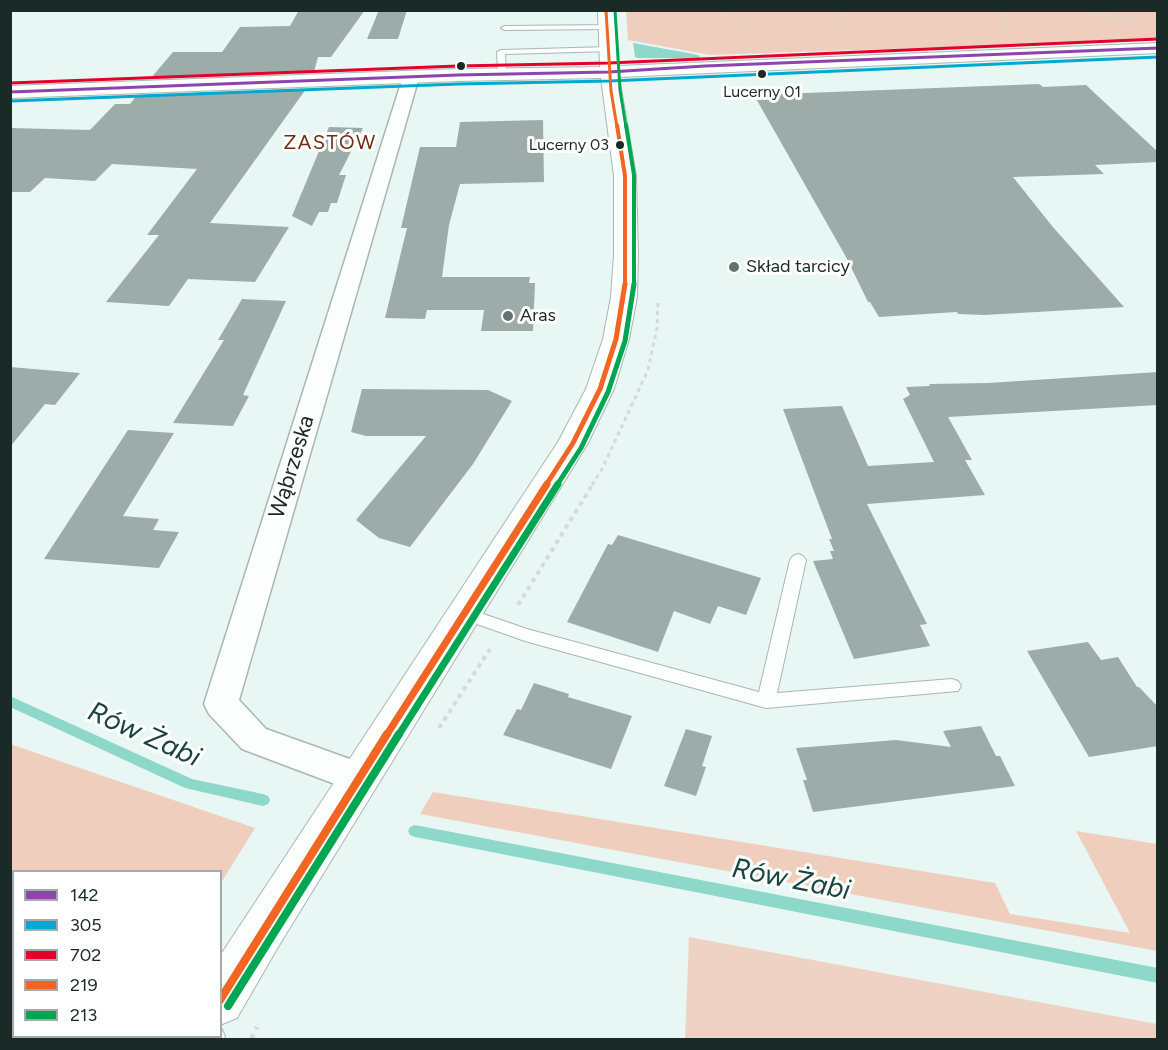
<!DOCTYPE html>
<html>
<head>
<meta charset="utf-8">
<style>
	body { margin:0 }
	#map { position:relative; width:1168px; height:1050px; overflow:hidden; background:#e8f7f4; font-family:Figtree,sans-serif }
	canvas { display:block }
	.frame { position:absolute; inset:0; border:12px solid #192a27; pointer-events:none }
	.legend { position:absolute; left:12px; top:870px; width:210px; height:168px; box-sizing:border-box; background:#fff; border:2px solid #a3aaa9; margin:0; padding:8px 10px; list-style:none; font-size:18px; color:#192a27 }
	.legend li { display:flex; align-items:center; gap:12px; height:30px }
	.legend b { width:30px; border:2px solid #a3aaa9 }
</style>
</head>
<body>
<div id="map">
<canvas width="1168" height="1050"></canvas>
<div class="frame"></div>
<ul class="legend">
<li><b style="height:8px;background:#8e44ad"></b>142</li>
<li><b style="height:8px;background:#00a9ce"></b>305</li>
<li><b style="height:8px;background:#e4002b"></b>702</li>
<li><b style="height:8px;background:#f26522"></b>219</li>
<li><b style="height:8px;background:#00a651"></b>213</li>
</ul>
</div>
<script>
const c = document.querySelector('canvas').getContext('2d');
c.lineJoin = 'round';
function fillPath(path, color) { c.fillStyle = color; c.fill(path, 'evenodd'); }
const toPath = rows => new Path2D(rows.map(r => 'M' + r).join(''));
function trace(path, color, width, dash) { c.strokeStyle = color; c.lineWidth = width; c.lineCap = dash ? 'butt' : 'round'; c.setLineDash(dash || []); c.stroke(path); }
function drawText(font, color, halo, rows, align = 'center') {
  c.font = font + ' Figtree,sans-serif'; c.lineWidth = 6; c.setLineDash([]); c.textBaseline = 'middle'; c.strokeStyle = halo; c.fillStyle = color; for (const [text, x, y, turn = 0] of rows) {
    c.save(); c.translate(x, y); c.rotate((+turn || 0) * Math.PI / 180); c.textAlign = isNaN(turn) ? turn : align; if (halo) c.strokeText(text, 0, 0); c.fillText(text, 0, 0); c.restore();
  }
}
fillPath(toPath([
	[689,937,1157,1024,1157,1039,685,1039]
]), '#eed3c5');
fillPath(toPath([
	[626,11,1157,11,1157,40,710,55,628,40],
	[10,744,255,828,221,883,220,872,14,872,14,1036,124,1037,122,1039,11,1039],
	[433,792,995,883,1010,914,1130,933,1076,831,1157,844,1157,951,420,814]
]), '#f0cebe');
fillPath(toPath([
	[633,43,699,55,700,58,638,58,635,57]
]), '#8ed8ca');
fillPath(toPath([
	[10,696,192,779,263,794,268,796,270,800,268,804,263,806,185,788,10,707,10,696],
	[415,825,1158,968,1158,983,415,837,410,835,408,831,410,827,415,825]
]), '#8ed8ca');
fillPath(toPath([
	[299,10,365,10,331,57,318,57,314,72,151,78,173,52,222,52,240,27,290,26],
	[379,10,407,10,398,39,367,39],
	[1039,84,1043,87,1086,85,1158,152,1158,162,1095,165,1104,174,1013,177,1052,226,1124,307,984,315,958,314,957,312,879,317,870,302,868,302,846,257,754,95],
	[306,89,210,223,289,227,255,282,188,279,169,306,106,302,159,235,147,235,197,169,112,164,95,181,45,178,30,192,10,192,10,128,90,130,115,104,130,104,137,95],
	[543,120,544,182,460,184,449,225,442,277,530,277,529,283,535,283,533,331,481,331,484,310,427,310,425,319,385,318,407,228,401,228,420,147,456,147,460,122],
	[329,127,363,128,339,175,346,175,337,203,331,203,328,212,319,212,312,226,292,216],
	[242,299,286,301,243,395,249,396,233,426,173,423,224,340,218,340],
	[10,367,80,373,55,405,45,404,10,447],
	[1158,372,1158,405,948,417,972,460,965,460,985,495,867,504,927,624,920,625,930,646,854,659,813,561,833,559,830,551,834,551,829,539,832,539,783,409,842,406,868,466,934,462,903,399,910,395,906,387,930,386,929,384,988,383],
	[362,389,488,390,512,401,473,464,410,547,379,538,356,520,426,436,366,436,351,432],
	[128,430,174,433,123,516,159,519,153,530,179,532,159,568,44,559],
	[618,535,761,578,746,615,718,606,710,624,674,611,658,652,567,622,608,544,612,545],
	[1088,642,1101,660,1118,657,1137,687,1139,687,1158,707,1158,746,1089,757,1027,651],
	[534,683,569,694,568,697,632,716,611,769,503,735,517,709,521,710],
	[981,726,996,756,1000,756,1015,786,813,812,803,780,807,780,796,748,896,740,951,747,943,731],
	[686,729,712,736,702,766,706,767,696,796,664,786]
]), '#9daca9');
const service = toPath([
	[608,25,612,27,611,29,505,30,501,28,505,26,608,25],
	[610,47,613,47,613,51,505,54,506,73,502,75,498,73,497,52,501,50,610,47],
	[798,554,803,556,806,560,777,693,952,679,958,681,961,686,958,691,766,708,525,641,460,618,458,614,460,610,466,608,527,629,759,692,790,560,793,556,798,554]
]);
const minor = toPath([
	[411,72,419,77,239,700,266,729,372,767,377,778,372,789,359,793,242,749,209,714,204,704,403,77,411,72]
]);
const tertiary = toPath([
	[598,10,614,10,618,66,1158,43,1158,53,619,77,636,176,638,255,637,297,629,339,614,389,588,443,278,947,237,1018,220,1025,220,956,558,442,586,389,603,339,611,297,614,255,614,176,601,78,458,81,10,98,10,86,458,69,600,67,598,10],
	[220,1026,225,1036,223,1040,173,1040,175,1036,220,1036,220,1026]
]);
trace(service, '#a8b7b4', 2);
trace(minor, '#a8b7b4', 3);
trace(tertiary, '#a8b7b4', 2);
trace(toPath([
	[718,10,755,40],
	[851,10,839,19,854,35],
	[999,10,1007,29],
	[1080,10,1138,22],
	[636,40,652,43]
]), '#d5dad9', 2, [2, 2]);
trace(toPath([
	[592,485,602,469,648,370,657,328,658,302]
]), '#d5dad9', 3, [4, 4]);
trace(toPath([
	[518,605,593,484],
	[439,728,490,649]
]), '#d5dad9', 4, [4.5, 4.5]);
trace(toPath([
	[251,1040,257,1027]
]), '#d5dad9', 5, [6, 6]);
fillPath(service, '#fcfefd');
fillPath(minor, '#fcfefd');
fillPath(tertiary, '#fcfefd');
trace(toPath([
	[10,92,458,75,609,72,705,66,1158,48]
]), '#8e44ad', 3);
trace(toPath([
	[10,101,458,84,609,81,1158,57]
]), '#00a9ce', 3);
trace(toPath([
	[10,83,458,66,609,63,1158,39]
]), '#e4002b', 3);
trace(toPath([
	[606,10,611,91,617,127]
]), '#f26522', 3);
trace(toPath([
	[617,125,625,176,625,286]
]), '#f26522', 4);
trace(toPath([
	[546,485,573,443,600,389,616,339,625,284]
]), '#f26522', 5);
trace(toPath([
	[386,736,547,484]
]), '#f26522', 7);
trace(toPath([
	[220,1000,387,734]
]), '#f26522', 8);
trace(toPath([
	[615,10,620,90,626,127]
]), '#00a651', 3);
trace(toPath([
	[626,125,634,175,634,286]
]), '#00a651', 4);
trace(toPath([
	[557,485,581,448,608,392,625,341,634,284]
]), '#00a651', 5);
trace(toPath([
	[398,736,558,484]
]), '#00a651', 7);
trace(toPath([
	[228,1006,399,734]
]), '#00a651', 8);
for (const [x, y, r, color] of [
	[461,66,5,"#192a27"],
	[762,74,5,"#192a27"],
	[620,145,5,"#192a27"],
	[734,267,6,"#61726f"],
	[508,316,6,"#61726f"]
]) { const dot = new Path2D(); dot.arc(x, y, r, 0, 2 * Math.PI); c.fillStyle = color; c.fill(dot); trace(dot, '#fff', 2); }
drawText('16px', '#192a27', '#fff', [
	["Lucerny 01",762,92],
	["Lucerny 03",609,145,"right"]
]);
drawText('18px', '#192a27', '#fff', [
	["Skład tarcicy",746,267],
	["Aras",520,316]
], 'left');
c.letterSpacing = '1.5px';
drawText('20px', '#6e2d13', '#fff', [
	["ZASTÓW",330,143]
]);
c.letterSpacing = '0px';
drawText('22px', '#192a27', '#fff', [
	["Wąbrzeska",292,467,-73]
]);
drawText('italic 28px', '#18453d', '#fff', [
	["Rów Żabi",144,735,24],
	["Rów Żabi",791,880,11]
]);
</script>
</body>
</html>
